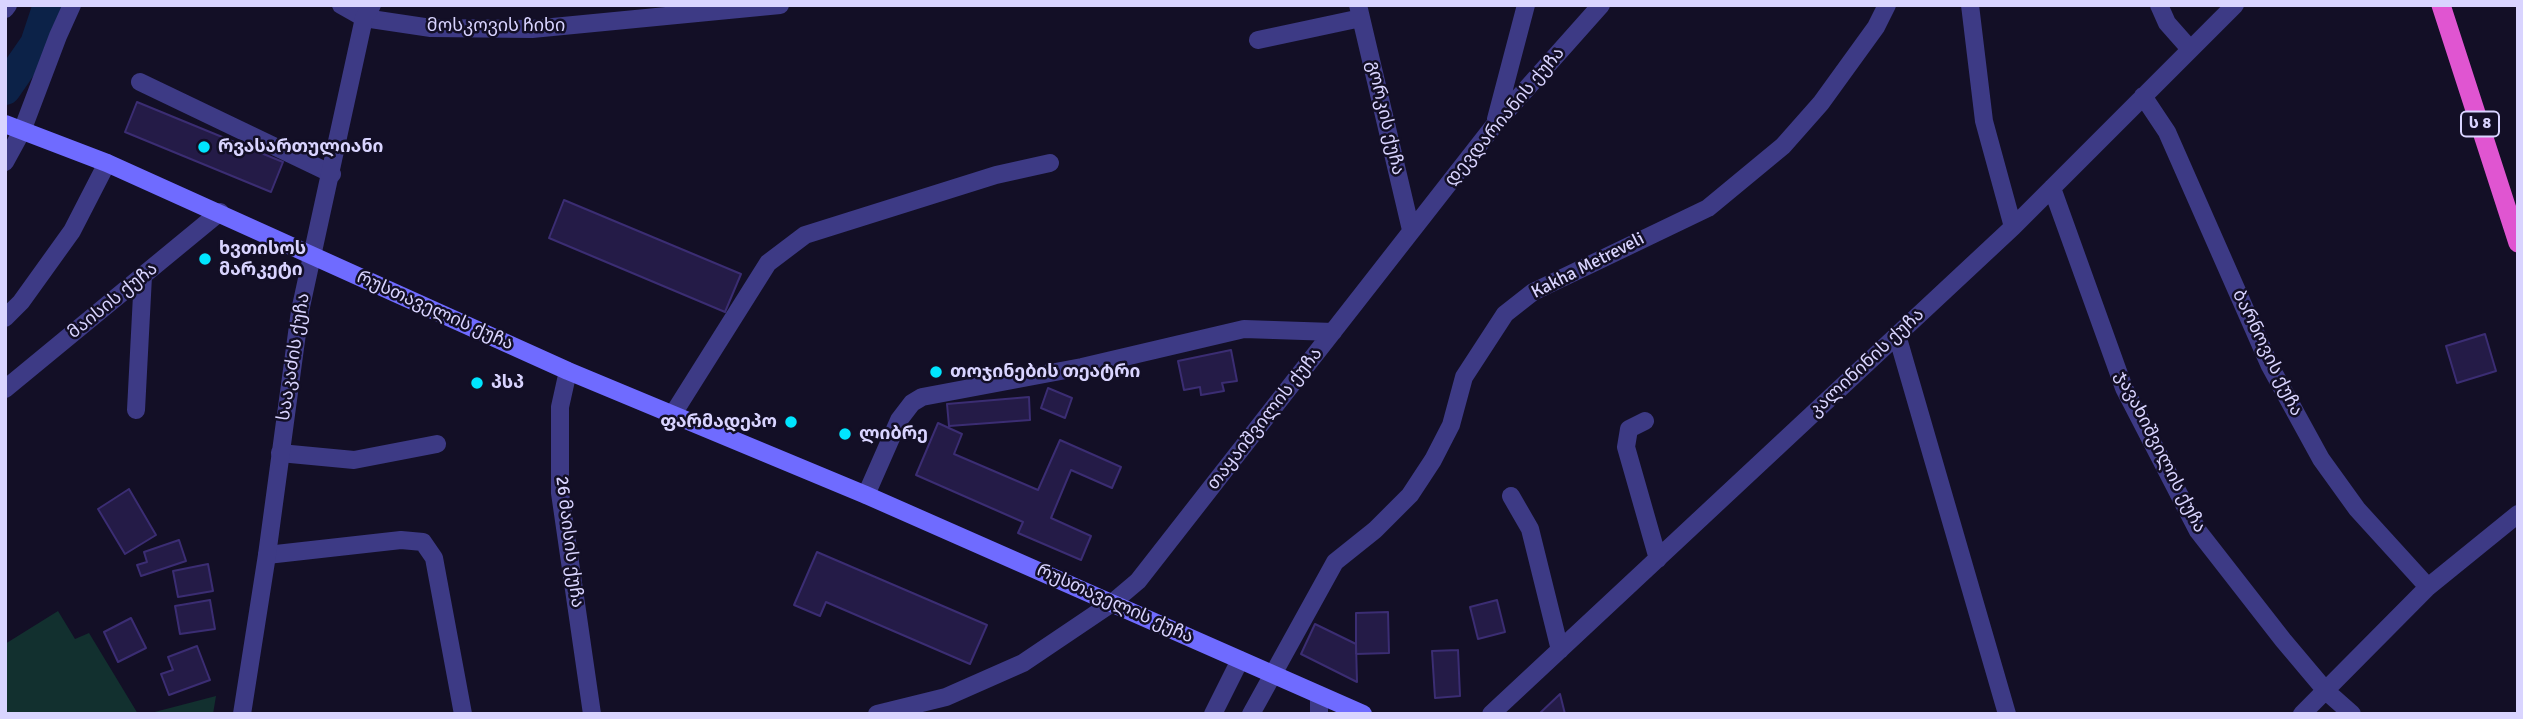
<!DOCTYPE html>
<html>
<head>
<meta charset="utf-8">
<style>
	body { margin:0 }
	#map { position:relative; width:2523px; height:719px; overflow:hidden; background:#130f26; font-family:Signika,sans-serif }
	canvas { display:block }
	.frame { position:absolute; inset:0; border:7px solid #d9d4ff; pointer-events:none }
</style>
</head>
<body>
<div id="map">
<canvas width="2523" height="719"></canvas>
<div class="frame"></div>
</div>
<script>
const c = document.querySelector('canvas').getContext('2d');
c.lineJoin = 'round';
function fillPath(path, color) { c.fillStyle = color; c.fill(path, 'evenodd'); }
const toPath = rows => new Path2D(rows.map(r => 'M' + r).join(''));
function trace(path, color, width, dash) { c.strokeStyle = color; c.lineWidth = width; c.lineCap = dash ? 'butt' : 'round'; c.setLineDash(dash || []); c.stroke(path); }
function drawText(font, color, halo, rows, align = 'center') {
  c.font = font + ' Signika,"Noto Sans Georgian",sans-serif'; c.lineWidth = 5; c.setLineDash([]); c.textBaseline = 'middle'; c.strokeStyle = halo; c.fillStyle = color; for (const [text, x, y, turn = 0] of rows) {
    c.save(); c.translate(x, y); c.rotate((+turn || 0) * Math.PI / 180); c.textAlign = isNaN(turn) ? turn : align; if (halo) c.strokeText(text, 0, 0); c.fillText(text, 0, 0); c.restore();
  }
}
fillPath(toPath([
	[58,611,75,639,89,633,138,714,5,714,5,644],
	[216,696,213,714,147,714]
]), '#12302f');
trace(toPath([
	[5,89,36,44,49,5]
]), '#0c2248', 32);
const building = toPath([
	[137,102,283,162,271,192,125,132,137,102],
	[564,200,741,274,725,312,549,238,564,200],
	[2485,334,2496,371,2457,383,2446,346,2485,334],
	[1231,350,1237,381,1222,383,1224,391,1201,395,1200,387,1184,390,1178,361,1231,350],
	[1048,388,1072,398,1065,418,1041,408,1048,388],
	[1029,397,1030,420,949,426,947,404,1029,397],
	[938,423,962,434,954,454,1038,490,1060,440,1121,467,1112,488,1071,470,1051,518,1091,536,1081,560,1018,533,1023,522,916,475,938,423],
	[129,489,156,535,125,554,98,509,129,489],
	[179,540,186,561,141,576,137,565,147,562,144,552,179,540],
	[817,552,987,625,970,664,826,602,820,616,794,605,817,552],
	[208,564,213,591,178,597,173,571,208,564],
	[210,600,215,629,180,634,175,606,210,600],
	[1497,600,1505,632,1478,639,1470,607,1497,600],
	[1388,612,1389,653,1356,654,1356,613,1388,612],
	[131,618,146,648,118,662,104,632,131,618],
	[1315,624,1356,644,1357,682,1301,654,1315,624],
	[197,646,210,680,169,695,161,674,173,670,168,657,197,646],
	[1458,650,1460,696,1435,698,1432,651,1458,650],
	[1560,694,1565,714,1539,714,1560,694]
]);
fillPath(building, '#241b47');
trace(building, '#3b2d73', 2);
trace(toPath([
	[341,5,364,18,431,28,532,29,780,5],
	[1358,5,1411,230],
	[1970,5,1984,121,2013,227],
	[2159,5,2167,23,2190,49],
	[5,9,8,5],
	[1258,40,1361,18],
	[140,82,332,174],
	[2143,96,2167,132,2270,366,2321,459,2357,509,2428,587],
	[1496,119,1526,5],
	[5,162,22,131,58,36,72,5],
	[2052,188,2124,388,2198,531,2283,640,2326,691,2352,714],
	[5,318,21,302,72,231,107,163],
	[1897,335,2007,714],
	[568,371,560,407,560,493,592,714],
	[5,389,220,212],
	[136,410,143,276],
	[673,414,768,263,805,235,996,175,1050,163],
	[1645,421,1629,429,1626,447,1658,559],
	[280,453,354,460,437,444],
	[866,495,899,420,912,403,922,397,1082,367,1244,329,1333,332],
	[1511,496,1530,529,1560,650],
	[267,555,401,540,423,542,434,558,463,714],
	[877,714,946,697,1023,663,1112,603,1138,581,1496,123,1601,5],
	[1213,714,1240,660],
	[1251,714,1335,562,1375,530,1410,495,1433,460,1451,425,1464,377,1505,314,1533,292,1708,208,1783,146,1821,103,1876,27,1887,5],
	[1319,714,1319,695],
	[1491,714,2013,227,2235,5],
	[2302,714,2428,587,2518,514]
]), '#3d3a85', 18);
trace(toPath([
	[242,714,267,555,300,311,364,18,372,5]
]), '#3d3a85', 18);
trace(toPath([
	[5,124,107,163,568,371,866,495,1363,714]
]), '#6f6bff', 18);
trace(toPath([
	[2441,5,2518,243]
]), '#e055d1', 19);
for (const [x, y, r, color] of [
	[204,147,7,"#00e5ff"],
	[205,259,7,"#00e5ff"],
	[936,372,7,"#00e5ff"],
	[477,383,7,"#00e5ff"],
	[791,422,7,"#00e5ff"],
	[845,434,7,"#00e5ff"]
]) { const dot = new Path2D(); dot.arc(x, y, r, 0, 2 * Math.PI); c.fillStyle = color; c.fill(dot); trace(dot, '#130f26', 2.5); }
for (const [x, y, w] of [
	[2480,124,38]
]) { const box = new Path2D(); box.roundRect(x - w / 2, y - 12.5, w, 25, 5); c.fillStyle = '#130f26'; c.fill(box); trace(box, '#d9d4ff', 2); }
drawText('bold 16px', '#d9d4ff', null, [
	["ს 8",2480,124]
]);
drawText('18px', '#d9d4ff', '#130f26', [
	["მოსკოვის ჩიხი",496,26],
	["დევდარიანის ქუჩა",1505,117,-50],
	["გორკის ქუჩა",1385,118,77],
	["Kakha Metreveli",1588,266,-27],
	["მაისის ქუჩა",113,301,-39],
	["რუსთაველის ქუჩა",435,311,24],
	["ბარნოვის ქუჩა",2267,353,64],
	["სააკაძის ქუჩა",294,357,-81],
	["კალინინის ქუჩა",1867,363,-43],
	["თაყაიშვილის ქუჩა",1265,419,-52],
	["ჯავახიშვილის ქუჩა",2160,452,63],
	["26 მაისის ქუჩა",569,542,83],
	["რუსთაველის ქუჩა",1115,604,24]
]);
drawText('bold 18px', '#d9d4ff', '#130f26', [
	["რვასართულიანი",218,147],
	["ხვთისოს",219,249],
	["მარკეტი",219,270],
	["თოჯინების თეატრი",950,372],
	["პსპ",491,383],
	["ფარმადეპო",777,422,"right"],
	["ლიბრე",859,434]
], 'left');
</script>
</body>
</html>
